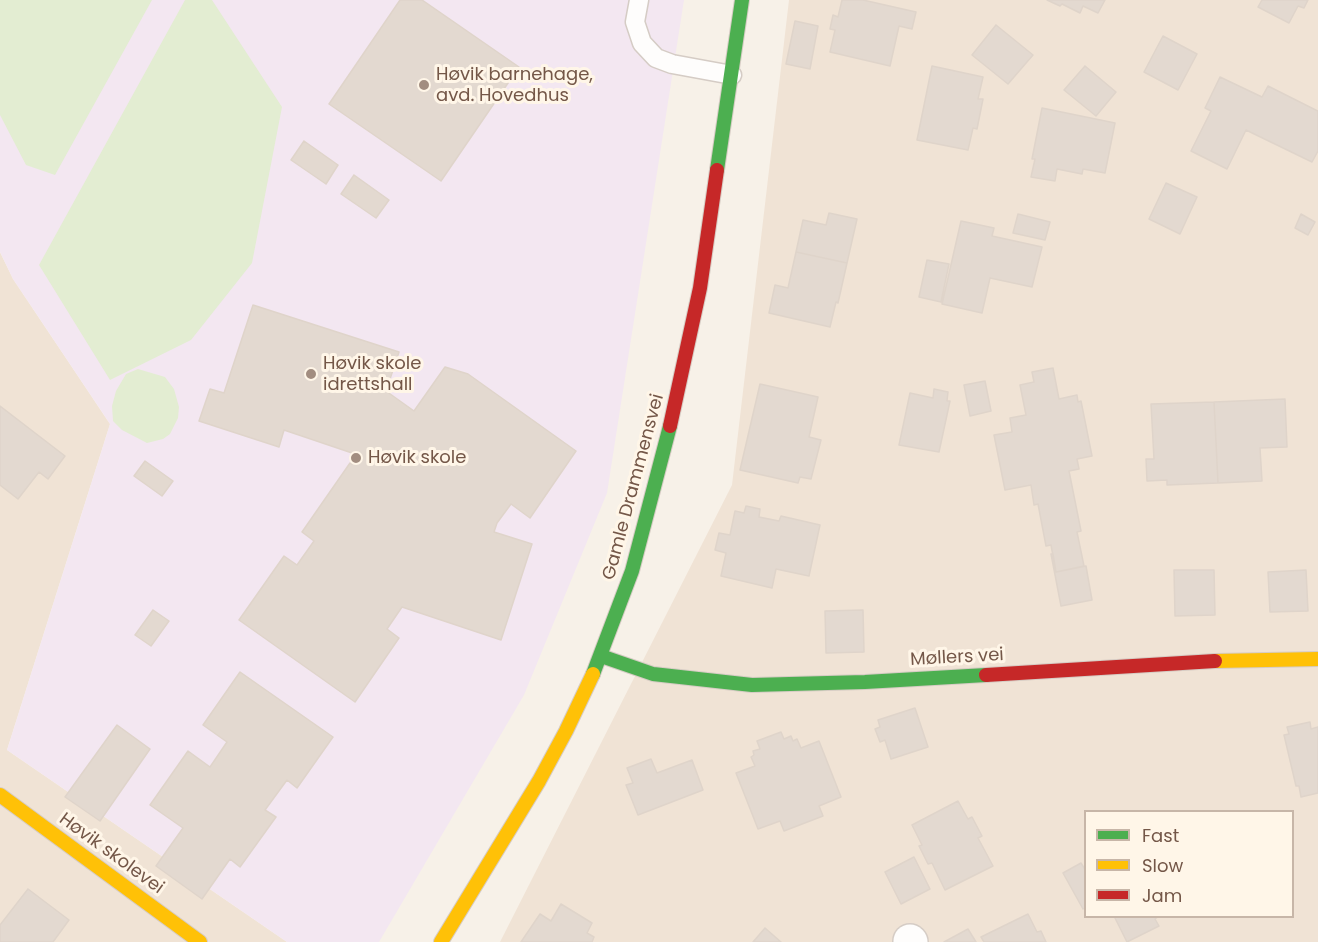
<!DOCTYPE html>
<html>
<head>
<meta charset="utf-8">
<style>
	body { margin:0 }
	#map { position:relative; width:1318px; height:942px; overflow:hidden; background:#f7f1e8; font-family:Poppins,sans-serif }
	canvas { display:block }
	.legend { position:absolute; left:1084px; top:810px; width:210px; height:108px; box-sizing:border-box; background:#fff6e8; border:2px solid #c7b6a8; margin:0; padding:8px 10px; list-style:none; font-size:18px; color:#745748 }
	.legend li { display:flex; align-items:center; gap:12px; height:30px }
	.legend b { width:30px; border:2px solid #c7b6a8 }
</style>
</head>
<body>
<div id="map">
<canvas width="1318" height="942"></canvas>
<ul class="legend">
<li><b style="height:8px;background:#4caf50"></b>Fast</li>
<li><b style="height:8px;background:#ffc107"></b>Slow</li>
<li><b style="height:8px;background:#c62828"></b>Jam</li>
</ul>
</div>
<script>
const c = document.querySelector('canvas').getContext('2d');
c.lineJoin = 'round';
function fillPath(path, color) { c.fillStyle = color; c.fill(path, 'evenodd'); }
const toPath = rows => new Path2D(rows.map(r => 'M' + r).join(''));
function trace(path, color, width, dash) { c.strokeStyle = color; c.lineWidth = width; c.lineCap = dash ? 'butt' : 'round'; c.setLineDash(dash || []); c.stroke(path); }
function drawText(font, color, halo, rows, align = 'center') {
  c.font = font + ' Poppins,sans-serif'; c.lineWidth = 6; c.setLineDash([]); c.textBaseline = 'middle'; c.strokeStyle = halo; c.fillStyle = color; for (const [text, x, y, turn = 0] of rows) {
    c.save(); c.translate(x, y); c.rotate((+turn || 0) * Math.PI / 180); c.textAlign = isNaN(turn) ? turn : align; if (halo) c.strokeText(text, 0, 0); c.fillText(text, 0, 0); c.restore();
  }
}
fillPath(toPath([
	[789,0,1318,0,1318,942,500,942,732,485],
	[1086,812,1292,812,1292,916,1086,916],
	[0,252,13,279,110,424,7,750,287,942,0,942]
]), '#f0e3d5');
fillPath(toPath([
	[0,0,684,0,607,493,524,695,379,942,287,942,7,750,110,424,13,279,0,252]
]), '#f3e7f1');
fillPath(toPath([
	[0,0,152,0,55,175,26,165,0,115],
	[185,0,212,0,282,107,252,263,191,340,110,380,39,265],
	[138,369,165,377,174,389,179,407,178,418,170,434,163,439,147,443,122,430,113,421,112,406,116,391,126,374]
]), '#e3edd2');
const building = toPath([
	[400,0,422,0,519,67,441,181,329,104,400,0],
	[842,0,863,0,916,12,912,29,899,26,890,66,830,52,835,30,830,29,833,15,838,17,842,0],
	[1047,0,1105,0,1098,13,1083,6,1080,13,1062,4,1060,6,1047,0],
	[1262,0,1308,0,1304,8,1298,6,1289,23,1258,7,1262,0],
	[795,21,818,26,810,69,786,64,795,21],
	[996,25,1033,55,1008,84,972,55,996,25],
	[1163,36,1197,54,1178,90,1144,72,1163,36],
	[932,66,983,77,978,99,983,99,977,129,973,128,968,150,917,140,932,66],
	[1085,66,1116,92,1096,116,1064,90,1085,66],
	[1220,77,1262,97,1268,86,1318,111,1318,151,1312,162,1246,130,1227,169,1191,151,1211,111,1205,108,1220,77],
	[1042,108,1115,123,1105,173,1083,169,1082,174,1057,169,1055,181,1031,177,1035,159,1032,159,1042,108],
	[304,141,338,165,326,184,291,160,304,141],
	[354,175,389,200,376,218,341,194,354,175],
	[1166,183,1197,197,1180,234,1149,219,1166,183],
	[829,213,857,219,847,263,796,252,803,220,826,225,829,213],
	[1018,214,1050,222,1045,240,1013,233,1018,214],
	[1301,214,1315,222,1308,235,1295,228,1301,214],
	[961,221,994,228,992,236,1042,247,1032,287,990,278,982,313,942,304,961,221],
	[796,252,847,263,838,303,836,302,830,327,769,313,775,285,788,288,796,252],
	[927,260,949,264,941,302,919,297,927,260],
	[253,305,399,352,386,391,414,411,445,367,468,374,576,451,530,518,511,504,497,523,494,532,532,544,501,640,402,607,387,629,399,638,355,702,239,620,284,556,297,565,314,541,302,532,350,463,352,464,355,454,284,430,279,447,199,421,210,389,224,393,253,305],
	[1053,368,1059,399,1077,395,1078,402,1081,401,1092,456,1077,459,1079,469,1069,471,1081,531,1077,532,1084,566,1056,572,1051,545,1046,546,1038,504,1034,505,1031,485,1005,490,994,435,1012,432,1010,418,1026,415,1020,385,1034,382,1032,372,1053,368],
	[985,381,991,411,970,416,964,385,985,381],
	[760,384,818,397,809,437,821,440,811,479,800,477,798,483,740,470,760,384],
	[934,389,948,392,947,401,950,401,939,452,899,445,910,393,933,398,934,389],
	[1285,399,1287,447,1260,448,1262,481,1218,483,1214,402,1285,399],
	[1214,402,1218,483,1167,485,1167,480,1147,481,1146,459,1154,459,1151,404,1214,402],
	[0,406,65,456,48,479,39,472,18,499,0,485,0,406],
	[145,461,173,481,162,496,134,476,145,461],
	[746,506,760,509,759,517,779,521,781,516,820,525,809,576,776,569,772,588,721,576,726,553,715,550,719,533,730,535,735,511,744,513,746,506],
	[1051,554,1053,554,1056,572,1086,566,1092,600,1061,606,1051,554],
	[1174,570,1214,570,1215,615,1175,616,1174,570],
	[1306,570,1308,611,1270,612,1268,572,1306,570],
	[153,610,169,621,151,646,135,635,153,610],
	[863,610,864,652,826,653,825,611,863,610],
	[240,672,333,737,297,788,287,780,265,810,276,817,240,867,230,859,202,899,156,866,183,828,150,805,188,751,210,767,227,742,203,725,240,672],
	[915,708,928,747,891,759,885,740,880,742,875,729,880,727,878,720,915,708],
	[1310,722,1311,729,1318,727,1318,793,1301,797,1299,786,1296,786,1284,735,1289,734,1287,727,1310,722],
	[117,725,150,749,100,821,65,797,117,725],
	[781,732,784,739,791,736,793,741,797,739,801,748,819,741,841,797,819,806,823,816,784,831,780,821,758,829,736,773,755,766,751,757,754,755,753,751,760,749,757,741,781,732],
	[651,759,657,773,692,760,703,790,638,815,626,785,633,783,627,768,651,759],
	[958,801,968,819,972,817,982,836,978,838,993,866,945,890,932,863,928,864,919,846,922,845,912,825,958,801],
	[914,857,930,889,901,904,885,872,914,857],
	[1081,863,1086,871,1086,907,1083,909,1063,873,1081,863],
	[28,889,69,920,53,942,0,942,0,925,28,889],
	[561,904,592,923,587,933,594,937,592,942,521,942,540,914,551,921,561,904],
	[1028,914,1037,932,1041,931,1046,942,984,942,981,937,1028,914],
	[1114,916,1159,916,1155,919,1159,926,1127,942,1114,916],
	[765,928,781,942,753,942,765,928],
	[968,929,976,942,944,942,968,929]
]);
fillPath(building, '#e3d9d0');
trace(building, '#dfd4ca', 1.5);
const lane = toPath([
	[639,0,635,22,642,43,656,58,672,64,732,75]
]);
const street = toPath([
	[910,941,911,942]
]);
const fast = toPath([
	[717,170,742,0],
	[601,656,653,674,752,685,865,682,986,675],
	[593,674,632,571,670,426]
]);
const slow = toPath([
	[1215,661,1318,659],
	[0,795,200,942],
	[441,942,539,781,566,731,593,674]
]);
const jam = toPath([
	[670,426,700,288,717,170],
	[986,675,1215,661]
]);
trace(lane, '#d5ccc5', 21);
trace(street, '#d5ccc5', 36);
trace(fast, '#d6ccc4', 16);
trace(slow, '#d6ccc4', 16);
trace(jam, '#d6ccc4', 16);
trace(lane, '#fefdfc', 18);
trace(street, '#fefdfc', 33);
trace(fast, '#4caf50', 14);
trace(slow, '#ffc107', 14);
trace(jam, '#c62828', 14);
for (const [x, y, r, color] of [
	[424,85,6,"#a28d80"],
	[311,374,6,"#a28d80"],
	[356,458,6,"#a28d80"]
]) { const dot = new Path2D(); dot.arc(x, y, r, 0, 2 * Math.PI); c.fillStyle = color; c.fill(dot); trace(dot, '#fff6e8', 2); }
drawText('18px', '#745748', '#fff6e8', [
	["Høvik barnehage,",436,75],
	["avd. Hovedhus",436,96],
	["Høvik skole",323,364],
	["idrettshall",323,385],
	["Høvik skole",368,458]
], 'left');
drawText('18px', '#745748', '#fff6e8', [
	["Gamle Drammensvei",634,487,-75],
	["Møllers vei",957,658,-3],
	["Høvik skolevei",111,854,36]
]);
</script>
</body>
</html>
